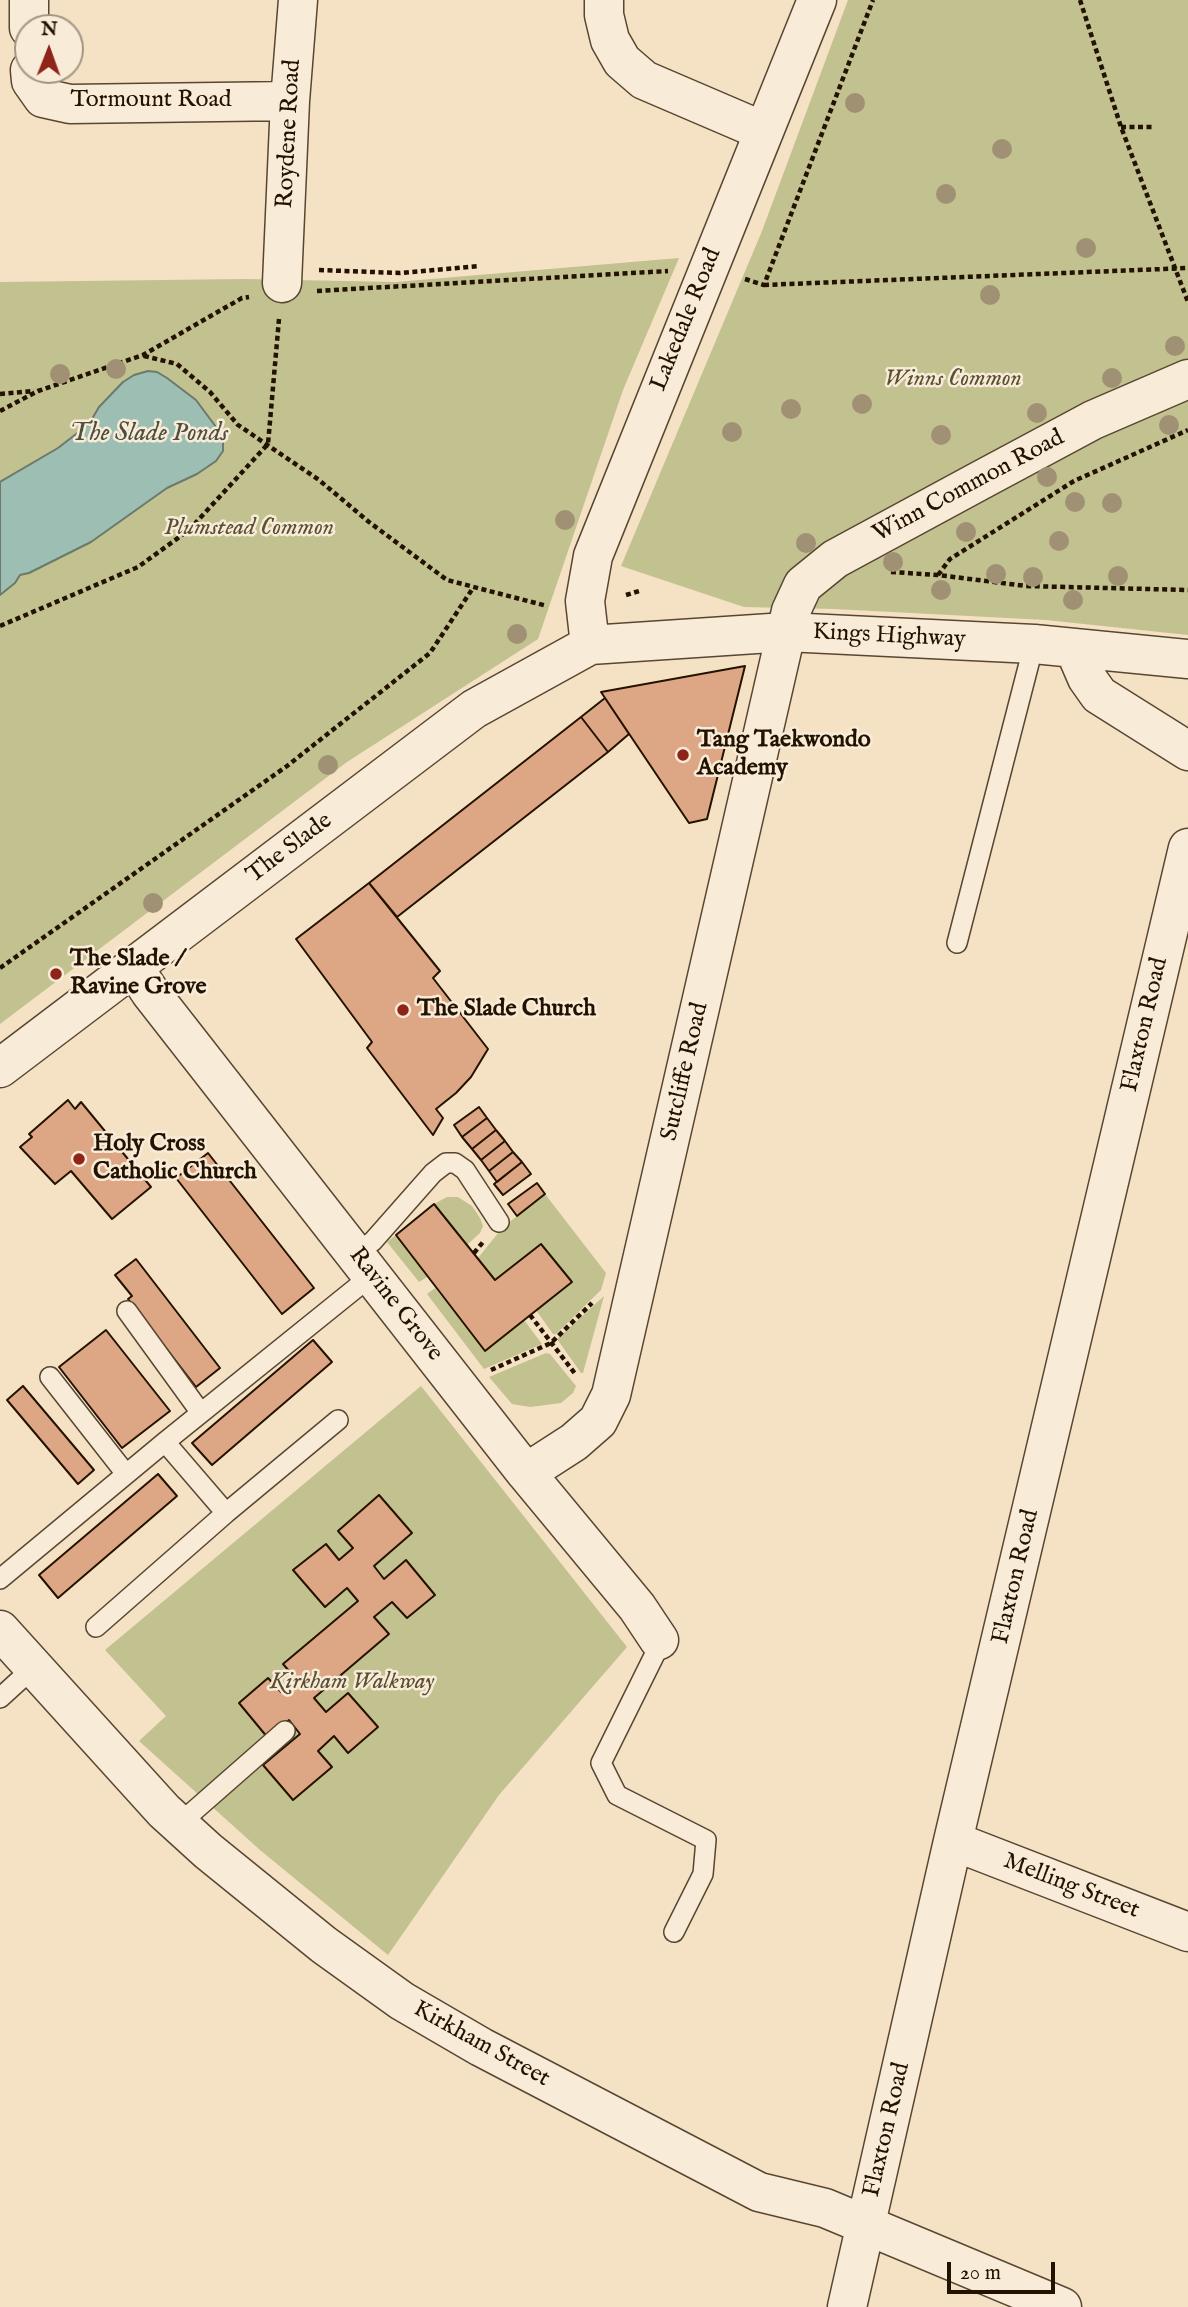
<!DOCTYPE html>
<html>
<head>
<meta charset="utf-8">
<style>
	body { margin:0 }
	#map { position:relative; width:1188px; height:2307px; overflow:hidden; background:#f5e1c4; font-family:"IM FELL English",serif }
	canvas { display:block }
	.north { position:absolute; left:14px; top:14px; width:70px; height:70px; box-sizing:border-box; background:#f8ecd9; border:2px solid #a39582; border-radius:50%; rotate:1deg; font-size:19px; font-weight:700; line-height:28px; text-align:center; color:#241200 }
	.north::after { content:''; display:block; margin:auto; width:24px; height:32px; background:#8f2418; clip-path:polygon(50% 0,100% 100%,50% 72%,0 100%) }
	.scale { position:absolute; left:947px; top:2262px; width:108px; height:32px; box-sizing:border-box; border:4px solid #241200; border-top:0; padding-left:9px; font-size:21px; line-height:24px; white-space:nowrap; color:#241200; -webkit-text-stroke:5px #f8ecd9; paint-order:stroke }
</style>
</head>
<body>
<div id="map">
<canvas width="1188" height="2307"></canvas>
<div class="north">N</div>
<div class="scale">20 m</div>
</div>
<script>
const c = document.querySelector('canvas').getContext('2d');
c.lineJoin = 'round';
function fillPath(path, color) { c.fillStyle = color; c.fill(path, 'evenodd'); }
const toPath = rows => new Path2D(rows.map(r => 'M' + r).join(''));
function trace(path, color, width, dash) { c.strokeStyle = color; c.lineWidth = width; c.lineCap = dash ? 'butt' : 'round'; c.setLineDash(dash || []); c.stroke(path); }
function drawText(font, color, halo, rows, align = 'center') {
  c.font = font + ' "IM FELL English",serif'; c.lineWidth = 5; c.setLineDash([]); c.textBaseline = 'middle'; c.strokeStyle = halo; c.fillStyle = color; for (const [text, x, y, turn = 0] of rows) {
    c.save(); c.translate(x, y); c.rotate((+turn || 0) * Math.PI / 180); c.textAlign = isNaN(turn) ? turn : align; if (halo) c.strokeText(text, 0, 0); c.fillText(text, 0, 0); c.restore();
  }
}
fillPath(toPath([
	[848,0,1188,0,1188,635,1046,620,834,609,744,607,621,566,762,231],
	[679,258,623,390,538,639,347,762,0,1024,0,282,245,279,396,282],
	[545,1194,606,1273,601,1290,556,1334,553,1334,536,1310,572,1282,542,1244,495,1280,478,1258,503,1227],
	[447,1197,458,1197,472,1206,480,1218,483,1226,480,1233,467,1245,434,1204],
	[396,1235,427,1277,419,1282,387,1242],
	[435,1288,485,1351,524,1320,542,1344,484,1369,427,1294],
	[604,1296,583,1373,581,1373,557,1339],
	[546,1353,550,1354,576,1386,573,1393,561,1403,530,1407,512,1404,489,1377],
	[421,1386,627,1647,499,1795,388,1955,260,1850,139,1741,166,1716,105,1650]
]), '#c2c190');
const water = toPath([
	[148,371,157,372,167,378,196,400,219,431,223,441,223,451,216,461,197,474,167,488,91,542,29,573,20,575,15,583,0,595,0,482,58,448,89,424,99,407,123,382,134,375,148,371]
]);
fillPath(water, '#9cbeb3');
trace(water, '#6c796b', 2);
const building = toPath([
	[745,666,707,819,689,823,601,692,745,666],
	[605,698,629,734,608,752,581,717,605,698],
	[581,717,608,752,397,917,369,883,581,717],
	[369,883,440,971,433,978,488,1049,471,1077,456,1093,436,1109,443,1118,433,1135,367,1048,372,1042,296,939,369,883],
	[68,1100,75,1109,81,1102,151,1187,112,1219,71,1171,55,1184,20,1147,32,1137,29,1134,68,1100],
	[479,1107,487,1118,462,1137,454,1125,479,1107],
	[487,1118,496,1130,472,1149,462,1137,487,1118],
	[496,1130,505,1141,481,1160,472,1149,496,1130],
	[505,1141,513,1152,489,1171,481,1160,505,1141],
	[513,1152,522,1162,497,1182,489,1171,513,1152],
	[208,1153,314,1288,282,1314,176,1178,208,1153],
	[522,1162,531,1174,503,1195,494,1184,522,1162],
	[537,1183,545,1194,517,1216,508,1204,537,1183],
	[434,1204,495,1280,541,1244,572,1282,485,1351,396,1235,434,1204],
	[136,1259,220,1368,196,1387,128,1299,132,1296,115,1275,136,1259],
	[106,1330,170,1411,122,1448,59,1367,106,1330],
	[313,1340,332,1362,212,1465,192,1443,313,1340],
	[23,1386,94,1470,78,1484,7,1400,23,1386],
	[158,1474,177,1496,58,1598,39,1575,158,1474],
	[379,1495,412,1533,374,1566,384,1579,406,1560,435,1595,407,1618,392,1602,374,1617,389,1634,314,1698,326,1712,348,1693,378,1727,348,1753,334,1736,318,1751,332,1767,293,1800,263,1765,300,1734,289,1720,268,1738,239,1703,268,1678,281,1692,296,1679,283,1664,358,1601,347,1588,325,1607,293,1570,326,1544,339,1560,353,1548,338,1531,379,1495]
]);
fillPath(building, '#dda684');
trace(building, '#241200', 2);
const service = toPath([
	[957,943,1034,644],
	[355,1255,373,1241,433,1173,446,1163,455,1163,465,1170,499,1222],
	[127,1311,201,1413],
	[50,1377,126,1474],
	[165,1442,226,1513],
	[0,1579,165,1442,371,1276],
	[96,1627,226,1513,338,1420],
	[659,1640,655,1654,601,1763,617,1795,706,1840,703,1874,674,1932],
	[0,1698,34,1667],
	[179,1824,285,1731]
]);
const minor = toPath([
	[29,0,29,28],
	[604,0,604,15,610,40,622,61,644,80,763,131],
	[30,70,31,81,43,98,70,104,290,101],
	[282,283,290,101,298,0],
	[134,968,150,992,526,1473,637,1607,659,1640],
	[526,1473,574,1442,598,1421,611,1395,791,611,803,585,835,559,981,480,1093,420,1188,379],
	[0,1630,164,1811,208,1851,324,1945,402,2001,481,2047,759,2192,825,2208,1062,2307],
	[953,1841,1188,1932],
	[847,2307,953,1841,1188,848]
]);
const tertiary = toPath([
	[590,645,585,601,593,556,817,0],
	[1074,648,1087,678,1099,695,1188,751],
	[0,1068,474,709,590,645,786,632,1034,644,1188,659]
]);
trace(service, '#584631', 22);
trace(minor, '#584631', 41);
trace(tertiary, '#584631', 41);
trace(toPath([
	[1080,0,1121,127,1188,302],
	[1121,127,1152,127],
	[319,270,400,273,479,266],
	[745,279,764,285,873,0],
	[764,285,1188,268],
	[317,291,668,271],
	[144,356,177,364,210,392,238,425,319,480,369,522,447,580,547,606],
	[0,394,34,391],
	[0,411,38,391,143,355,242,298,249,297],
	[891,572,938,575,1026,586,1188,590],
	[938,575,950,559,1074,481,1188,430],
	[626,595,639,591],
	[0,626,138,567,189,530,268,444,279,319],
	[0,968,287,766,430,653,473,588],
	[474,1253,483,1242],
	[530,1315,576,1375],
	[491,1370,551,1343,592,1303]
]), '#241200', 4.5, [5, 3.5]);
trace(service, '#f8ecd9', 19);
trace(minor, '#f8ecd9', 38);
trace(tertiary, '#f8ecd9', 38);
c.fillStyle = '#a09174';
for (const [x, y] of [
	[855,103],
	[1002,149],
	[946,194],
	[1086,248],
	[990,295],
	[1175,346],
	[116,369],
	[60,374],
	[1112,378],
	[862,404],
	[791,409],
	[1037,413],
	[1169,425],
	[732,432],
	[941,435],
	[1047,477],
	[1075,502],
	[1112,503],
	[565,520],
	[966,532],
	[1059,541],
	[806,543],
	[893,562],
	[996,574],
	[1118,576],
	[1033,577],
	[941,590],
	[1073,600],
	[517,634],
	[328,765],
	[153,903]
]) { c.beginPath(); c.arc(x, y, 10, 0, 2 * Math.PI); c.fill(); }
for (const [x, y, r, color] of [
	[683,755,7,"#8f2418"],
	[56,974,7,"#8f2418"],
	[403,1010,7,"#8f2418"],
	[79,1159,7,"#8f2418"]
]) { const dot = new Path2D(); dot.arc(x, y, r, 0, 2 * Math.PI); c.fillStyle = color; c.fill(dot); trace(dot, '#f8ecd9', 2.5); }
drawText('24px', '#241200', '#f8ecd9', [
	["Tormount Road",151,101],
	["Roydene Road",290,134,-87],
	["Lakedale Road",687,320,-68],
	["Winn Common Road",969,487,-28],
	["Kings Highway",889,637,3],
	["The Slade",290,849,-37],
	["Flaxton Road",1146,1025,-77],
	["Sutcliffe Road",686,1072,-77],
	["Ravine Grove",395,1305,52],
	["Flaxton Road",1017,1577,-77],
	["Melling Street",1071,1887,21],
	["Kirkham Street",481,2045,29],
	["Flaxton Road",888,2130,-77]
]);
drawText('italic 24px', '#5b4f32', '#f8ecd9', [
	["Winns Common",953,380],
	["Plumstead Common",249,529],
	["Kirkham Walkway",352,1683]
]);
drawText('bold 24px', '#241200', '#f8ecd9', [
	["Tang Taekwondo",697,741],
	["Academy",697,769],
	["The Slade /",70,960],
	["Ravine Grove",70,988],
	["The Slade Church",417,1010],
	["Holy Cross",93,1145],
	["Catholic Church",93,1173]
], 'left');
drawText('italic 26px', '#4e4e3f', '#f8ecd9', [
	["The Slade Ponds",149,435]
]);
</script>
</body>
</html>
